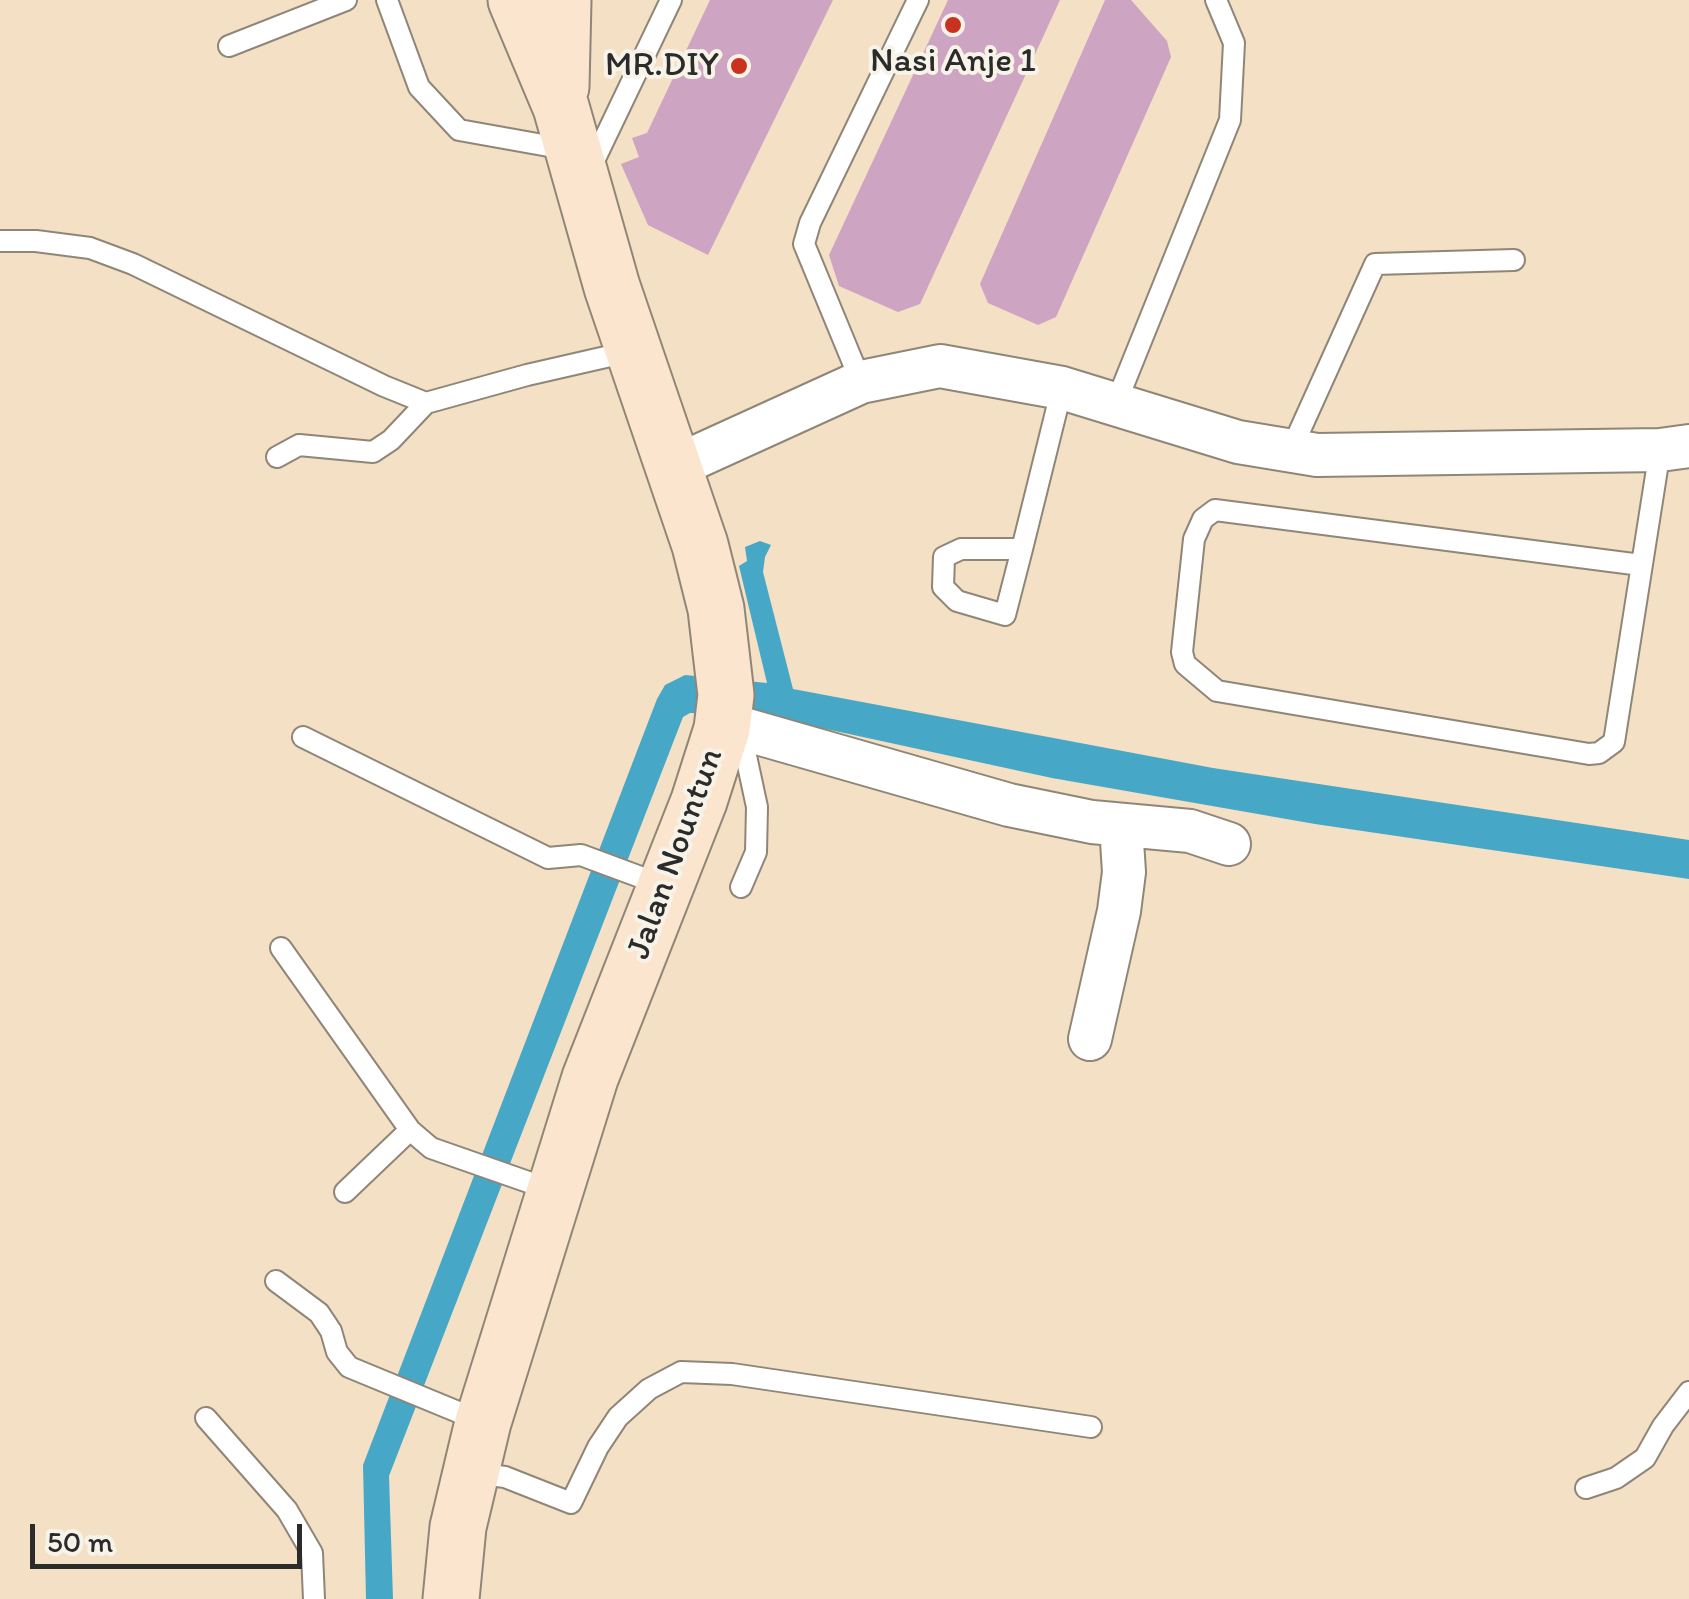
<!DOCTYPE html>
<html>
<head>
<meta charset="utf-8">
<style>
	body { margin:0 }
	#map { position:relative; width:1689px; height:1599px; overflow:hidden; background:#f3e0c5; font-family:Itim,sans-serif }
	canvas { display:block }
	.scale { position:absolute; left:30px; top:1524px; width:272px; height:45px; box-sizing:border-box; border:5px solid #2b2b2b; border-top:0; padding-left:12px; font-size:30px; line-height:35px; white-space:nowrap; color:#2b2b2b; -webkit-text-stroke:8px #f7f3e8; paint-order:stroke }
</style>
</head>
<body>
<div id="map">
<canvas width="1689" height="1599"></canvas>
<div class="scale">50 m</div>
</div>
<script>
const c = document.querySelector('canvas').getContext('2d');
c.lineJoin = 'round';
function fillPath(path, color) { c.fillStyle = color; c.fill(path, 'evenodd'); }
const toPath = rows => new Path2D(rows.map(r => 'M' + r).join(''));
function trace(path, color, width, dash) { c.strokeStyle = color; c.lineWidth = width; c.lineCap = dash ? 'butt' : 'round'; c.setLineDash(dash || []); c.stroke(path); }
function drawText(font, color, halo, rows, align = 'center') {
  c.font = font + ' Itim,sans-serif'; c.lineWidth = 8; c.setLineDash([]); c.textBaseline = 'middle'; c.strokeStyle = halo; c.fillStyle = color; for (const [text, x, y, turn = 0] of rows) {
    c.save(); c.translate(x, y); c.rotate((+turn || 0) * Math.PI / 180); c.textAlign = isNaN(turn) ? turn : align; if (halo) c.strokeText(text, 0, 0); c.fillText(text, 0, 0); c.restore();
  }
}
fillPath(toPath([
	[760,541,771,545,765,557,763,572,793,689,1213,768,1689,840,1689,879,1315,824,1052,778,766,716,690,713,683,717,389,1476,393,1599,366,1599,363,1465,657,699,665,685,685,675,767,683,739,566,747,561,745,547]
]), '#47a7c6');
fillPath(toPath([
	[710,0,833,0,708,255,648,225,621,164,639,157,632,138,647,133],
	[948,0,1060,0,920,304,898,312,839,286,829,255],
	[1105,0,1131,0,1167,41,1171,57,1056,317,1038,325,988,303,980,284]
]), '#cda4c1');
const lane = toPath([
	[387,0,419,87,459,130,571,150],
	[229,46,346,0],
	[590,169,671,0],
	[0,241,36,241,90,248,133,264,384,386,426,403,527,375,632,351],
	[861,382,804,244,810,223,918,0],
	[1116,403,1230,120,1234,43,1216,0],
	[1291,450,1375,264,1514,260],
	[277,457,299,445,373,452,391,440,426,403],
	[1022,549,961,549,944,557,943,587,957,601,1005,615,1022,549,1062,388],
	[1641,565,1215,510,1203,519,1194,539,1182,652,1185,664,1217,691,1589,754,1599,753,1614,742,1660,450],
	[740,728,757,807,756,852,741,887],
	[303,737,548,858,581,855,662,885],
	[281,948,410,1130],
	[345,1192,410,1130,431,1148,554,1191],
	[276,1281,319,1313,331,1331,337,1352,349,1367,480,1421],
	[206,1418,287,1510,312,1553,314,1599],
	[474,1473,505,1477,571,1503,598,1447,618,1417,649,1389,681,1372,732,1374,1091,1427],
	[1586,1488,1616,1478,1645,1458,1663,1426,1689,1392]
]);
const street = toPath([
	[672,468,861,382,940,366,1062,388,1238,442,1317,455,1660,450,1689,446],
	[722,729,740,728,1009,805,1092,822,1190,831,1229,844],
	[1090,1039,1119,911,1124,872,1121,826]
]);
const secondary = toPath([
	[561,87,563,0],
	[451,1599,458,1527,483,1422,590,1078,699,801,722,729,726,695,716,609,700,545,612,287,561,107,516,0]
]);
trace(lane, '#8f8678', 24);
trace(street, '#8f8678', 46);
trace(secondary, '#8f8678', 59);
trace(lane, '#fff', 20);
trace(street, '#fff', 42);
trace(secondary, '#fbe5cf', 55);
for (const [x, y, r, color] of [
	[953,25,10,"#c8321e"],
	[739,66,10,"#c8321e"]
]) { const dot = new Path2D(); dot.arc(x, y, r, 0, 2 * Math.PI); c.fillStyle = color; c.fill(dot); trace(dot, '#f7f3e8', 4); }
drawText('35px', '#2b2b2b', '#f7f3e8', [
	["Nasi Anje 1",953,62],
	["MR.DIY",719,66,"right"]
]);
drawText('35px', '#2b2b2b', '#f7f3e8', [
	["Jalan Nountun",676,854,-70]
]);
</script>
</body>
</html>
